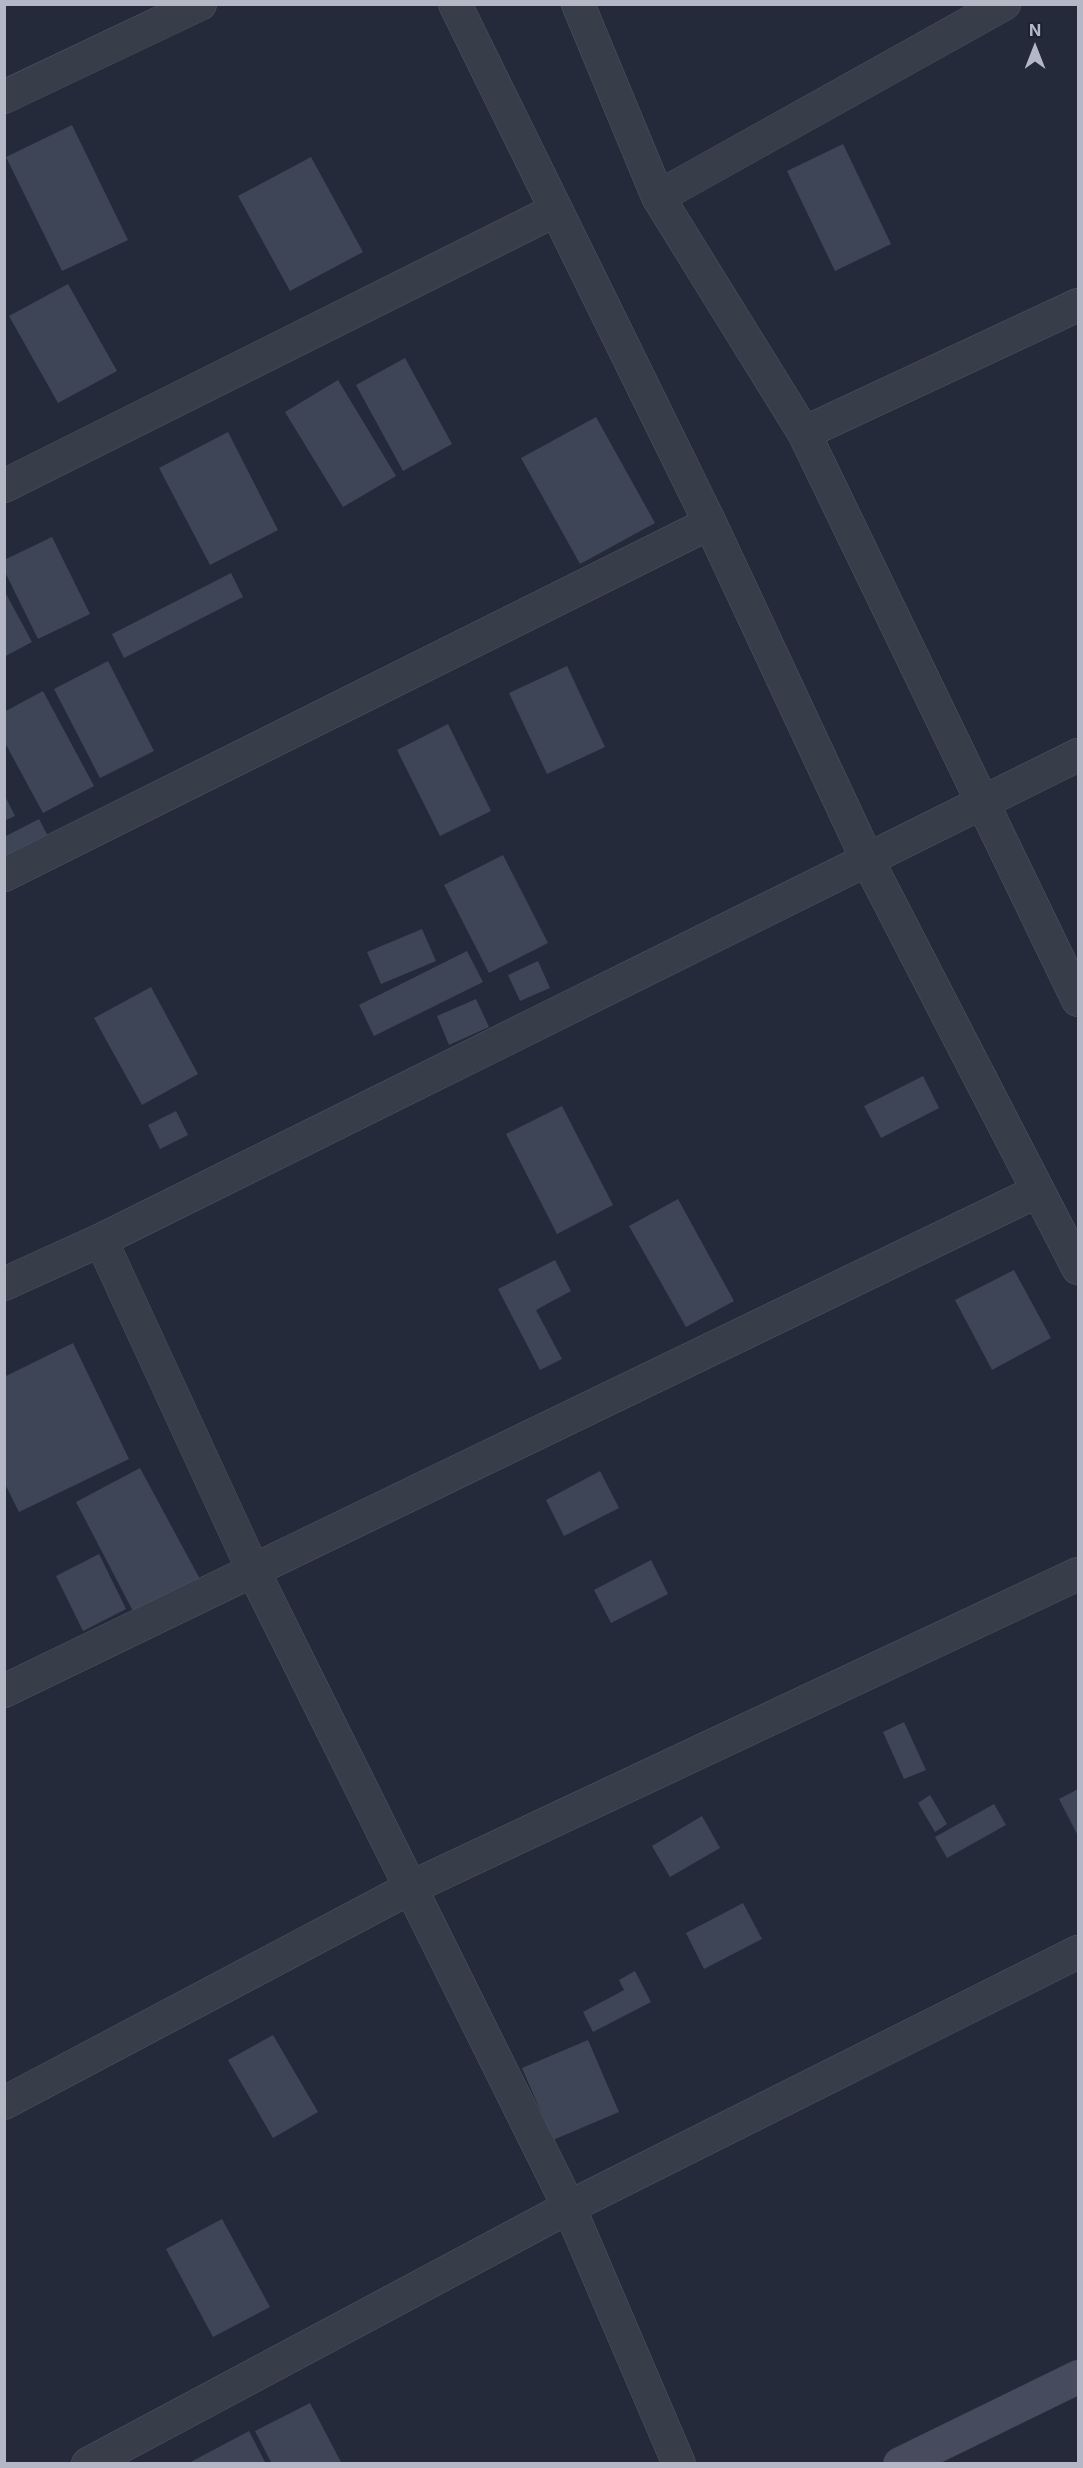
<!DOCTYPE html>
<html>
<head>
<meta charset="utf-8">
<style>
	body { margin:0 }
	#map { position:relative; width:1083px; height:2468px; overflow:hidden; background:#252a3a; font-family:Inter,sans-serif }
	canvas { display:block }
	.frame { position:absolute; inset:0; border:6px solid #b4b8c6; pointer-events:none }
	.north { position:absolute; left:1005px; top:18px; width:60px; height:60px; -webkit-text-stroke:4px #1d222f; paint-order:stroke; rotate:0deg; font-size:16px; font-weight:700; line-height:24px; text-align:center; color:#b4b8c6 }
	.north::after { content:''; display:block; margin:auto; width:21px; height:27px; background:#b4b8c6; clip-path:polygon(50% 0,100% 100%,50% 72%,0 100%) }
</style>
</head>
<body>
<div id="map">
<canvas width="1083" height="2468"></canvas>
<div class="frame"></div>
<div class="north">N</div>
</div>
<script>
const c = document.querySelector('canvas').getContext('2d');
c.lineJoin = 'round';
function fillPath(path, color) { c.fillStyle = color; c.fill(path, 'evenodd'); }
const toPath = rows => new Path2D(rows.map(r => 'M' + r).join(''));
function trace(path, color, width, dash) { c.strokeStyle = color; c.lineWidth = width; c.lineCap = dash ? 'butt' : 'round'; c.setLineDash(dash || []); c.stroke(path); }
fillPath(toPath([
	[72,125,128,240,62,271,6,157],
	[843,144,891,244,835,271,787,171],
	[311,157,363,252,290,291,238,196],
	[68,284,117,371,58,403,9,316],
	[405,358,452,444,403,471,356,385],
	[338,380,396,476,343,507,285,412],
	[596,417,655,523,580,564,521,458],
	[228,432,278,530,210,565,159,468],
	[52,537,90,614,38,639,4,570,4,560],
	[231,573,243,597,124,658,112,634],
	[4,590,32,642,4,657],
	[108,661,154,751,100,778,54,689],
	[567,666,605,747,547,774,509,693],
	[43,691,94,786,43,813,4,741,4,712],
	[448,724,491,811,440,836,397,750],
	[4,794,15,816,4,821],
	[39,819,51,842,4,865,4,837],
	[503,855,548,943,489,973,444,885],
	[422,929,436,961,381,984,367,952],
	[467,951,483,982,374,1036,359,1005],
	[538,961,550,988,520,1001,508,975],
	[151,987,198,1074,142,1105,94,1018],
	[476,999,489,1027,449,1045,437,1016],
	[923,1076,939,1108,881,1138,864,1106],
	[562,1106,613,1205,557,1234,506,1134],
	[176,1111,188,1135,160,1149,148,1125],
	[678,1199,734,1301,686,1327,629,1226],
	[555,1260,571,1291,536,1310,562,1359,540,1370,498,1289],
	[1014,1270,1051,1338,992,1370,955,1300],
	[73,1343,129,1459,19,1512,4,1482,4,1377],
	[140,1468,201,1581,135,1615,76,1502],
	[600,1471,619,1508,564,1536,546,1500],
	[99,1554,126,1609,83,1631,56,1576],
	[651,1560,668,1594,611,1623,594,1590],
	[904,1722,926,1770,904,1779,883,1732],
	[1078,1789,1078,1836,1059,1799],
	[930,1795,947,1824,935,1832,918,1803],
	[994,1804,1006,1825,947,1858,935,1837],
	[702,1816,720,1848,670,1877,652,1846],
	[743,1903,762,1939,704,1969,686,1933],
	[635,1971,651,2002,593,2032,583,2012,624,1990,619,1980],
	[273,2035,318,2112,273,2138,228,2060],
	[588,2040,619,2112,553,2140,522,2068],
	[222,2219,270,2307,213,2337,166,2249],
	[310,2403,342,2464,272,2464,255,2431],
	[249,2431,266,2464,187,2464]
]), '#3e4557');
const street = toPath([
	[455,4,710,523,868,861,1078,1268],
	[578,4,658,197,804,433,1078,1000],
	[4,97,200,4],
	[658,197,1004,4],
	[804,433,1078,305],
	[4,486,556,210],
	[4,875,710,523],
	[101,1240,254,1572,569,2207,679,2464],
	[4,1284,101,1240,1078,755],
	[4,1691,1038,1191],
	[4,2103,410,1888,1078,1574],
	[88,2464,569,2207,1078,1952]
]);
const secondary = toPath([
	[900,2464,1078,2377]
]);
trace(street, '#505562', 34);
trace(secondary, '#414653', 34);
trace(street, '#383d4a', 33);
trace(secondary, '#464c5d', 33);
</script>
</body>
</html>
